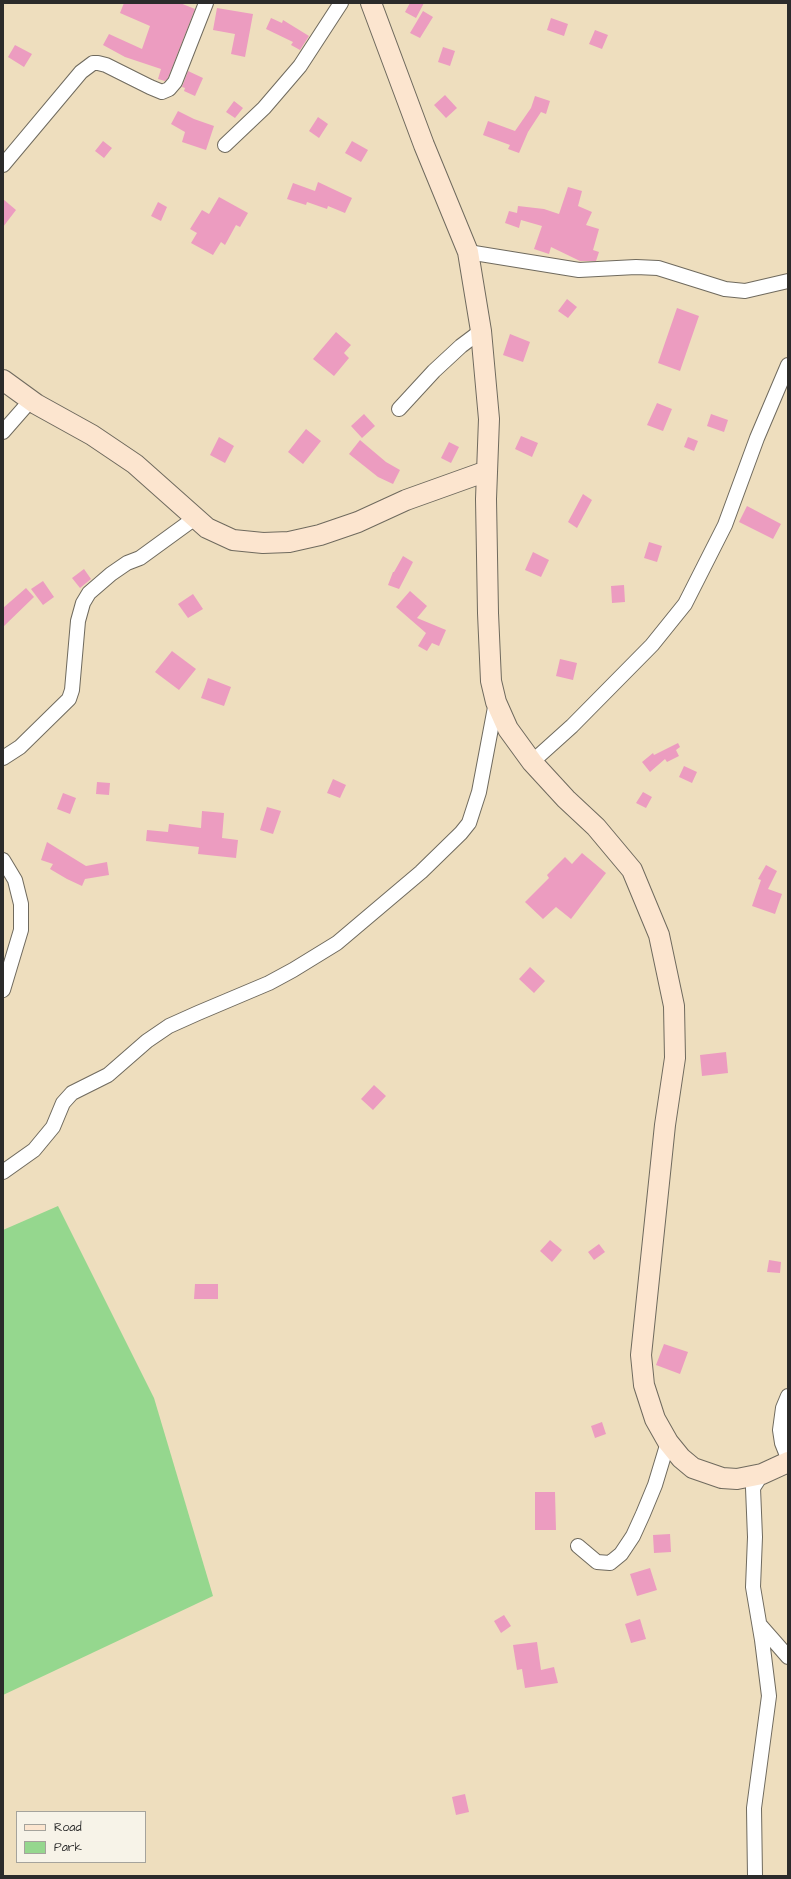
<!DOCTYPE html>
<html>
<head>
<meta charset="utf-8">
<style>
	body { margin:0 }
	#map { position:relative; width:791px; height:1879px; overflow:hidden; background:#eedebe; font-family:"Architects Daughter",sans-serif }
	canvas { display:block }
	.frame { position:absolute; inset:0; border:4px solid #2b2b2b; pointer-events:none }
	.legend { position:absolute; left:16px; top:1811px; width:130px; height:52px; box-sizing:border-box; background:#f7f3e8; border:1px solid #a5a39c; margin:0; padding:5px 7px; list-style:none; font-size:12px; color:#2b2b2b }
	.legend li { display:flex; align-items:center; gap:8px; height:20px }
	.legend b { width:20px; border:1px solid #a5a39c }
</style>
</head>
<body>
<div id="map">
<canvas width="791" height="1879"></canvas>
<div class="frame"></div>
<ul class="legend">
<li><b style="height:5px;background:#fce5cf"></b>Road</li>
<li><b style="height:11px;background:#95d78e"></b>Park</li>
</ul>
</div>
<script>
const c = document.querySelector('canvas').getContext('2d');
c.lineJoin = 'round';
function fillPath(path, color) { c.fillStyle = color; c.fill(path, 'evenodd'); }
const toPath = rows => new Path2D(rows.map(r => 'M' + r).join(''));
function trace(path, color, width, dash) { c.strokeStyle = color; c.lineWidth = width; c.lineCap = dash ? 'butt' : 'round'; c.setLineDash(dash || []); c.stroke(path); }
fillPath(toPath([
	[58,1206,154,1398,213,1596,3,1695,3,1230]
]), '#95d78e');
fillPath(toPath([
	[124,3,180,3,195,9,168,78,165,81,158,79,161,69,125,57,103,45,109,34,142,49,150,26,120,13],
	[410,3,424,3,416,18,405,12],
	[217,8,253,14,245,57,231,54,235,34,213,30],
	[423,11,433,17,420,38,410,33],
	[271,18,282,23,283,20,309,36,300,50,291,45,293,42,266,29],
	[551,18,568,24,564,36,547,30],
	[595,30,608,35,602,49,589,44],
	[15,45,32,54,24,67,8,57],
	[443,47,455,51,450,66,438,62],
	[188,71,203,78,195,96,184,91,185,88,182,87],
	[445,95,457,108,446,118,434,105],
	[535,96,550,101,546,114,541,112,528,132,519,153,508,149,510,145,483,135,488,121,515,131,531,108],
	[234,101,243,108,235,118,226,112],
	[178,111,194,119,214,126,206,150,182,142,185,132,171,124],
	[318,117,328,124,319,138,309,131],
	[103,141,112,148,104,158,95,151],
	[352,141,368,150,361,162,345,153],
	[318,182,352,198,345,213,328,206,327,209,307,202,306,205,287,199,293,183,315,191],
	[568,187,582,191,578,206,592,212,586,225,599,229,593,250,599,252,596,261,580,261,551,247,549,254,534,249,542,226,521,220,519,228,505,223,509,211,517,213,518,206,544,209,559,214],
	[219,197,248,213,240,227,236,225,225,245,221,242,213,255,191,243,197,233,190,229,202,210,209,214],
	[3,199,16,210,3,227],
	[158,202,167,207,161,221,151,216],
	[567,299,577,307,568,318,558,311],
	[677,308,699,316,680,371,658,363],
	[336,332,351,345,344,353,349,358,334,376,313,359],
	[510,334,530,342,523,362,503,355],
	[657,403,672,409,663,431,647,425],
	[364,414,375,426,362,438,351,426],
	[711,414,728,420,724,432,707,426],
	[306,429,321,441,303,464,288,452],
	[521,436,538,443,532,457,515,449],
	[219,437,234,446,225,463,210,455],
	[688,437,698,441,694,451,684,447],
	[360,440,386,462,400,470,393,484,378,477,349,454],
	[449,442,459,447,451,463,441,458],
	[583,494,592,500,577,528,568,522],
	[747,506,781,524,773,539,739,522],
	[649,542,662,546,657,562,644,558],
	[533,552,549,560,541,577,525,570],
	[403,556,413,562,399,589,388,585,393,572,394,572],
	[84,569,91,579,80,588,72,578],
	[43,581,54,597,43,605,31,589],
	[624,585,625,602,612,603,611,586],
	[26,588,34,597,3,627,3,608],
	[410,591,427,606,417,618,446,630,439,646,432,643,427,651,418,646,426,633,396,607],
	[193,594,203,609,188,618,178,604],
	[172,651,196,669,179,690,155,672],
	[560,659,577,663,573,680,556,676],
	[208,678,231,687,224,706,201,698],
	[678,743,680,747,676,750,679,756,667,762,665,759,650,772,642,762,653,753,654,755],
	[684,766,697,772,692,783,679,777],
	[333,779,346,785,340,798,327,793],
	[97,782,110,783,109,795,96,794],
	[643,792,652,797,646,808,636,803],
	[63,793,76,798,70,814,57,809],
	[267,807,281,811,273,834,260,830],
	[202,811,224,813,222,838,238,840,236,858,198,854,199,847,146,841,147,830,168,832,169,824,201,828],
	[47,842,86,866,107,862,109,875,85,879,82,886,67,879,50,869,53,864,41,860],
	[582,853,606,873,571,919,556,907,543,919,525,902,549,878,547,875,565,857,572,864],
	[766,865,777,871,768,889,782,894,775,914,752,906,761,880,758,879],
	[530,967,545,981,534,993,519,979],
	[726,1052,728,1073,702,1076,700,1055],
	[374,1085,386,1096,373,1110,361,1099],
	[550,1240,562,1250,552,1262,540,1251],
	[599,1244,605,1252,594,1260,588,1252],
	[769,1260,781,1262,780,1273,767,1272],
	[195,1284,218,1284,218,1299,194,1299],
	[664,1344,688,1352,680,1374,656,1365],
	[602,1422,606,1434,595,1438,591,1426],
	[535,1492,555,1492,556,1530,535,1530],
	[670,1534,671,1552,654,1553,653,1535],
	[650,1568,657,1590,637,1596,630,1574],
	[504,1615,511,1626,501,1633,494,1621],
	[640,1619,646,1639,631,1643,625,1624],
	[537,1642,541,1670,554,1667,558,1683,525,1688,522,1669,517,1670,513,1645],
	[465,1794,469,1812,456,1815,452,1797]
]), '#ec9cc0');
const street = toPath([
	[225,145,264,108,300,66,341,3],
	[3,165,81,72,93,63,98,63,106,65,150,87,162,92,169,89,175,82,206,3],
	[468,252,579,270,636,267,658,268,725,289,745,291,788,281],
	[399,409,434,371,461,346,481,331],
	[3,432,31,400],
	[3,758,20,747,69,699,72,690,78,621,83,603,89,593,111,574,127,563,140,558,195,518],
	[532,762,572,726,652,645,685,604,725,525,757,438,788,365],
	[3,860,15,880,21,904,21,930,3,990],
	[3,1172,34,1150,53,1127,63,1103,72,1093,108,1075,147,1041,169,1026,198,1013,269,983,293,970,337,943,421,872,461,833,469,823,479,792,496,702],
	[788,1396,783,1408,780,1430,782,1443,788,1458],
	[578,1546,597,1562,610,1563,621,1554,633,1536,643,1514,655,1485,668,1442],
	[760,1625,788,1657],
	[755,1876,754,1808,769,1696,762,1640,753,1587,755,1537,753,1488,762,1474]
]);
const secondary = toPath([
	[371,3,424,145,468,252,481,331,489,419,486,499,488,613,491,681,496,702,508,729,532,762,566,799,596,827,632,870,659,935,674,1006,675,1058,665,1125,641,1355,644,1385,655,1419,668,1442,681,1458,693,1468,722,1478,737,1479,762,1474,788,1462],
	[3,380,36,404,92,435,135,464,207,528,233,540,263,543,289,542,320,535,358,522,406,500,487,471]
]);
trace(street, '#6f6a5e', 16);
trace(secondary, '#6f6a5e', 22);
trace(street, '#fff', 14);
trace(secondary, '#fce5cf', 20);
</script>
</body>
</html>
